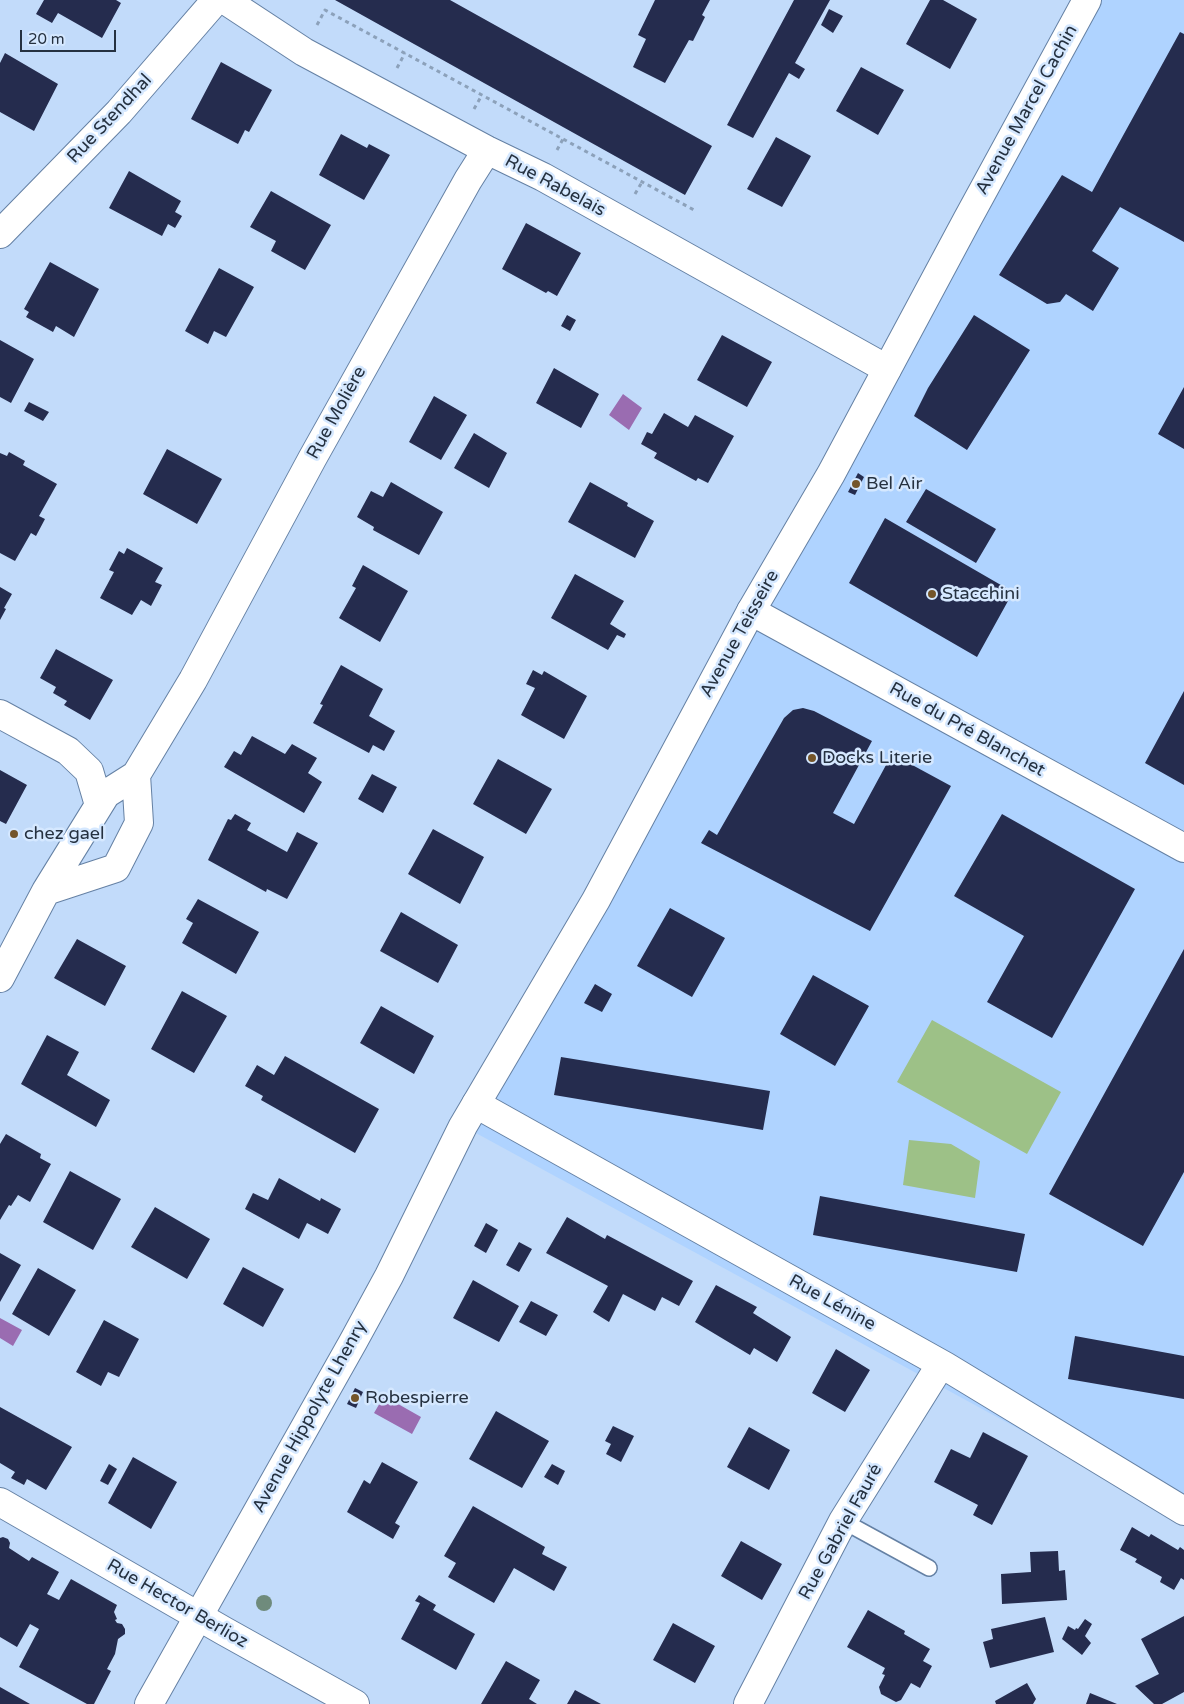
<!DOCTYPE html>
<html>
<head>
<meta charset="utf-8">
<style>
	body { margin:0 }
	#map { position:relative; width:1184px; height:1704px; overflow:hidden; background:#c2dbfa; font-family:"Varela Round",sans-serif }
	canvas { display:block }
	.scale { position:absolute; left:20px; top:30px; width:96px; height:22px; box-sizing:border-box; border:2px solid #253140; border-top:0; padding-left:6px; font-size:15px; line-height:18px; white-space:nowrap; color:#253140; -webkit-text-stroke:4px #d5e8ff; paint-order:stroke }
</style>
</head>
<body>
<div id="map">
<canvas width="1184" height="1704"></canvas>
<div class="scale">20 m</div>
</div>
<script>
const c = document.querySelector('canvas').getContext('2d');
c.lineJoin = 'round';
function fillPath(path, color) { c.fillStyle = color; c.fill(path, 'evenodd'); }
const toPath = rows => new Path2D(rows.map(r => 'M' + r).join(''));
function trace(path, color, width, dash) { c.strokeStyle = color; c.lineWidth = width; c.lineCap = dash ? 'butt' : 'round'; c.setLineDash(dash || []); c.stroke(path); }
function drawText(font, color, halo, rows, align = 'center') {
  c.font = font + ' "Varela Round",sans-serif'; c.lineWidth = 5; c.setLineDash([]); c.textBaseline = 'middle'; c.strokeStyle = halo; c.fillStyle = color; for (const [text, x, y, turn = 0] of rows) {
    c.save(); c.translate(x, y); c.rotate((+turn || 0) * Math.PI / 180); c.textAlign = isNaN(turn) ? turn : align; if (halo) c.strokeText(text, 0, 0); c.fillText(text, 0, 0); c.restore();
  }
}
fillPath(toPath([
	[1087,0,1184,0,1184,1519,463,1126]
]), '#afd3ff');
fillPath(toPath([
	[932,1020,1061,1092,1027,1154,897,1082],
	[909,1140,951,1144,980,1161,975,1198,903,1185]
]), '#9dc187');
fillPath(toPath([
	[623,394,642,408,629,430,609,415],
	[0,1318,22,1330,13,1346,0,1338],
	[384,1396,421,1417,412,1434,374,1413]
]), '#9a6cb1');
fillPath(toPath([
	[44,0,116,0,121,3,102,38,58,13,52,23,36,14],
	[335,0,450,0,712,146,685,195],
	[655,0,710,0,702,15,705,17,693,41,689,40,665,83,633,67,646,39,638,35],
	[794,0,830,0,795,63,805,69,799,79,789,73,753,138,727,125],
	[930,0,943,0,977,19,950,69,906,44],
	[829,9,843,16,833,33,821,25],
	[1180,32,1184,34,1184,242,1120,207,1092,251,1119,268,1093,311,1066,294,1060,302,1047,304,999,275,1062,175,1092,192],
	[5,53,58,84,34,131,0,112,0,63],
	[221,62,272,90,249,132,245,130,238,144,191,119],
	[861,67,904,90,878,135,836,111],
	[341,134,367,148,369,144,390,155,364,200,319,175],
	[776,137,811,156,782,207,747,189],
	[129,171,181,201,175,212,182,216,175,228,168,224,162,236,109,208],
	[271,191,331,225,305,270,271,251,276,241,250,227],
	[526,223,581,253,557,296,548,291,546,293,502,269],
	[50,262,99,289,74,337,56,326,53,332,26,317,29,312,24,309],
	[219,268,254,287,226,337,214,331,208,344,185,331],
	[567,315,576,320,570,331,561,326],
	[974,315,1030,350,967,450,914,416,928,388],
	[722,335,772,362,747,407,697,380],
	[0,340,34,359,11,403,0,397],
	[554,368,599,394,581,428,536,403],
	[1184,387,1184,449,1158,434],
	[434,396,467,415,441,460,409,442],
	[29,402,49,412,43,421,24,411],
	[664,413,688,427,695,415,734,436,708,483,698,478,696,481,654,458,657,453,641,444,647,432,652,434],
	[474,433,507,453,489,488,454,468],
	[167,449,222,479,197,524,143,494],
	[9,452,25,461,23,465,57,484,39,516,45,519,36,536,31,533,15,561,0,553,0,453,7,456],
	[858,473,864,477,855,495,848,492],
	[391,482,443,512,419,555,373,530,374,527,357,517,371,491,383,497],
	[590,482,628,503,627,506,654,521,635,558,568,522],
	[926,489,996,529,976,563,906,522],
	[885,518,1013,592,977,657,849,583],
	[127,548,163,568,155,582,162,585,151,606,141,600,132,615,100,598,114,572,109,570,119,551,124,554],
	[363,565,408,591,380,642,339,618,356,588,352,586],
	[575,574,624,601,610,624,626,634,624,638,617,635,608,650,551,618],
	[0,587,12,594,4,608,6,609,0,620],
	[56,649,113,680,90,720,64,705,67,701,53,693,56,687,40,678],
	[341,665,383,689,369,716,395,731,384,751,373,745,369,753,313,723,323,705,320,704],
	[533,670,542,675,544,671,587,696,564,739,521,715,535,688,526,684],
	[1184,691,1184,785,1145,763],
	[803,708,814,711,872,741,833,813,854,824,892,754,951,786,870,931,701,843,709,830,717,835,784,718,793,710],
	[252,736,285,754,292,744,317,758,308,773,322,782,304,813,224,767,234,751,241,755],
	[498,759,552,789,526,834,473,804],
	[0,770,27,785,6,824,0,821],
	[372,774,397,787,383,813,358,799],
	[235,814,251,823,247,830,287,852,297,832,318,843,287,899,267,889,266,892,208,860,228,819,231,820],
	[1002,814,1135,889,1052,1038,987,1002,1024,936,954,896],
	[433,829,484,857,460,904,408,874],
	[198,899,259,932,236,974,182,943,193,923,186,919],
	[670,908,725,938,692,997,637,966],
	[401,912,458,945,438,983,380,951],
	[77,939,126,966,105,1006,54,978],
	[1184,949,1184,1172,1143,1246,1049,1194],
	[813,975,869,1006,835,1066,780,1034],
	[595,984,612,994,602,1012,584,1003],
	[182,991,227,1016,194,1073,151,1049],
	[381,1006,434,1036,414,1074,360,1043],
	[47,1035,79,1052,67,1075,110,1100,96,1127,21,1084],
	[285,1056,379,1109,355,1153,261,1100,263,1096,245,1086,257,1065,274,1075],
	[561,1057,770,1091,763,1130,554,1095],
	[6,1134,41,1154,40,1158,51,1164,30,1202,18,1195,11,1206,9,1205,0,1220,0,1144],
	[70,1171,121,1199,93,1250,43,1222],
	[279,1178,320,1201,321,1198,341,1209,328,1234,307,1223,299,1239,245,1209,253,1193,268,1200],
	[820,1196,1025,1234,1017,1272,813,1235],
	[155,1207,210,1239,187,1279,131,1247],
	[567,1217,605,1239,607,1235,693,1281,679,1306,662,1297,655,1311,623,1294,609,1322,593,1312,608,1286,546,1253],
	[486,1223,498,1230,486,1253,474,1246],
	[519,1242,532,1249,519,1272,506,1265],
	[0,1253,21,1265,0,1302],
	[243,1267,284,1289,263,1327,223,1304],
	[38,1268,76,1290,49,1336,12,1314],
	[473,1280,519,1306,499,1342,453,1318],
	[716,1285,757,1307,753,1313,791,1337,777,1362,754,1348,750,1355,695,1322],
	[531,1301,558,1315,546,1336,519,1322],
	[104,1320,139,1339,119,1377,108,1372,101,1386,76,1372],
	[1075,1336,1184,1356,1184,1399,1068,1379],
	[836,1349,870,1370,845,1412,812,1393],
	[355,1388,363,1392,356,1408,347,1404],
	[0,1407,72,1447,46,1490,27,1479,24,1485,11,1478,15,1472,0,1463],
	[496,1411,549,1441,522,1488,469,1459],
	[613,1426,634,1436,621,1462,606,1454,611,1444,605,1441],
	[749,1427,790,1450,769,1490,727,1467],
	[983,1432,1028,1456,992,1525,973,1515,978,1505,934,1482,951,1449,970,1458],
	[133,1457,177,1482,151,1529,108,1503],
	[382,1462,418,1482,395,1523,400,1526,393,1539,347,1512,364,1480,370,1484],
	[109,1464,117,1469,108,1485,100,1481],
	[552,1464,565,1471,558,1485,544,1477],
	[473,1506,545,1547,542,1554,567,1567,554,1591,514,1568,494,1603,448,1577,456,1563,444,1556],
	[1132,1527,1149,1537,1151,1534,1178,1550,1180,1547,1184,1550,1184,1580,1181,1578,1174,1590,1160,1582,1162,1577,1135,1562,1137,1559,1120,1550],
	[3,1537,8,1539,10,1543,9,1548,29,1561,32,1557,59,1572,47,1594,59,1600,71,1579,117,1605,114,1612,117,1619,115,1620,117,1623,122,1624,125,1629,125,1634,118,1639,115,1654,107,1669,111,1671,94,1704,87,1704,19,1667,39,1629,30,1624,17,1647,0,1637,0,1538],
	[741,1541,782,1564,762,1600,721,1576],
	[1058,1551,1059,1571,1065,1570,1067,1600,1002,1604,1001,1574,1031,1572,1030,1552],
	[419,1595,436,1605,433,1610,475,1634,456,1670,401,1639,420,1603,415,1601],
	[868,1610,905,1631,904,1634,930,1649,923,1661,932,1666,920,1688,911,1683,901,1700,896,1702,881,1694,879,1687,885,1675,882,1674,885,1668,847,1647],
	[1184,1616,1184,1692,1162,1704,1154,1704,1135,1686,1159,1674,1141,1639],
	[1045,1617,1054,1652,990,1668,983,1642,993,1639,991,1629],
	[1085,1619,1092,1624,1085,1636,1091,1643,1082,1655,1062,1639,1068,1626,1075,1630,1076,1628,1078,1629],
	[673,1623,715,1646,695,1683,653,1660],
	[506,1661,540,1680,529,1699,537,1704,481,1704],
	[1027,1683,1036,1699,1033,1704,996,1704,995,1701],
	[0,1687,30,1704,0,1704],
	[575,1690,601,1704,567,1704],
	[1090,1693,1117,1704,1086,1704]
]), '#252c4e');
const service = toPath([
	[843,1521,929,1568]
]);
const minor = toPath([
	[225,0,304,52,487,150,543,177,887,369],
	[0,234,119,112,216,0],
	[751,611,1184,848],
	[0,714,68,751,89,771,99,805],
	[46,891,116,868,139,823,136,775],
	[0,978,46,891,106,794,136,775,193,680,312,459,468,180,487,150],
	[476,1104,945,1366,1184,1511],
	[0,1502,224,1631,355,1704],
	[748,1704,843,1521,941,1364]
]);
const tertiary = toPath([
	[149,1704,353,1342,389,1276,463,1126,596,900,751,611,831,474,967,220,1087,0]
]);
trace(service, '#6581a4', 18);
trace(minor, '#6581a4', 30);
trace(tertiary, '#6581a4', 30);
trace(toPath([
	[317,25,325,10,694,210],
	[397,68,405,53],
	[474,109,482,95],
	[557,150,563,139],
	[635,194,642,182]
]), '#8ca1ba', 3, [4, 4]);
trace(service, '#fff', 15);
trace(minor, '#fff', 28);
trace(tertiary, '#fff', 28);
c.fillStyle = '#6f8b7c';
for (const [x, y] of [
	[264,1603]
]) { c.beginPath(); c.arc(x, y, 8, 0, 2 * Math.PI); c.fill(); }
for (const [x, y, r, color] of [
	[856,484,5,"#74552a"],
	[932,594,5,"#74552a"],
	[812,758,5,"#74552a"],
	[14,834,5,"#74552a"],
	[355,1398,5,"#74552a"]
]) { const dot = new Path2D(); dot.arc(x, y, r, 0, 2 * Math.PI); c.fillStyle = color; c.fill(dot); trace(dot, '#d5e8ff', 2); }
drawText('18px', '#253140', '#d5e8ff', [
	["Avenue Marcel Cachin",1027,110,-61],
	["Rue Stendhal",110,119,-47],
	["Rue Rabelais",555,186,28],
	["Rue Molière",337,413,-61],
	["Avenue Teisseire",740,634,-61],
	["Rue du Pré Blanchet",967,730,29],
	["Rue Lénine",832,1303,29],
	["Avenue Hippolyte Lhenry",310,1417,-61],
	["Rue Gabriel Fauré",841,1532,-61],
	["Rue Hector Berlioz",177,1604,30]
]);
drawText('18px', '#253140', '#d5e8ff', [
	["Bel Air",866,484],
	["Stacchini",942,594],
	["Docks Literie",822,758],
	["chez gael",24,834],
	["Robespierre",365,1398]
], 'left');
</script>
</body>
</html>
